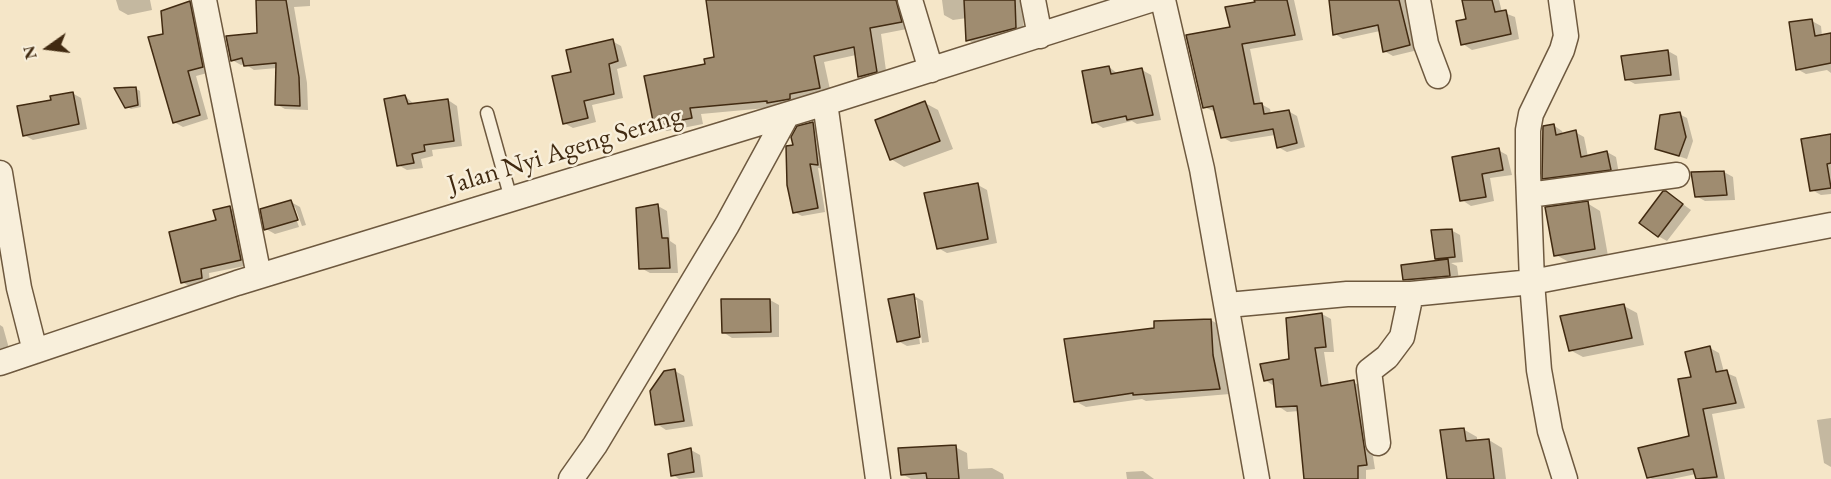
<!DOCTYPE html>
<html>
<head>
<meta charset="utf-8">
<style>
	body { margin:0 }
	#map { position:relative; width:1831px; height:479px; overflow:hidden; background:#f5e6c8; font-family:"EB Garamond",serif }
	canvas { display:block }
	.north { position:absolute; left:18px; top:18px; width:60px; height:60px; -webkit-text-stroke:4px #f8efdb; paint-order:stroke; rotate:256deg; font-size:16px; font-weight:700; line-height:24px; text-align:center; color:#412a11 }
	.north::after { content:''; display:block; margin:auto; width:21px; height:27px; background:#412a11; clip-path:polygon(50% 0,100% 100%,50% 72%,0 100%) }
</style>
</head>
<body>
<div id="map">
<canvas width="1831" height="479"></canvas>
<div class="north">N</div>
</div>
<script>
const c = document.querySelector('canvas').getContext('2d');
c.lineJoin = 'round';
function fillPath(path, color) { c.fillStyle = color; c.fill(path, 'evenodd'); }
const toPath = rows => new Path2D(rows.map(r => 'M' + r).join(''));
function trace(path, color, width, dash) { c.strokeStyle = color; c.lineWidth = width; c.lineCap = dash ? 'butt' : 'round'; c.setLineDash(dash || []); c.stroke(path); }
function drawText(font, color, halo, rows, align = 'center') {
  c.font = font + ' "EB Garamond",serif'; c.lineWidth = 5; c.setLineDash([]); c.textBaseline = 'middle'; c.strokeStyle = halo; c.fillStyle = color; for (const [text, x, y, turn = 0] of rows) {
    c.save(); c.translate(x, y); c.rotate((+turn || 0) * Math.PI / 180); c.textAlign = isNaN(turn) ? turn : align; if (halo) c.strokeText(text, 0, 0); c.fillText(text, 0, 0); c.restore();
  }
}
fillPath(toPath([
	[116,0,150,0,152,10,128,15,119,10],
	[257,0,310,0,310,6,294,7,307,83,308,110,285,109,276,104,277,68,254,70,245,64,241,65,232,60,258,34],
	[707,0,910,0,912,28,881,34,887,78,871,82,859,76,856,55,824,62,831,94,777,107,701,114,703,124,667,131,655,125,716,59],
	[942,0,1022,0,1024,32,977,45,968,40,967,18,953,20,944,15],
	[1260,0,1294,0,1303,40,1250,49,1261,104,1270,109,1271,114,1288,111,1297,116,1305,147,1287,152,1278,147,1275,135,1231,142,1222,137,1216,112,1204,107,1232,28],
	[1330,0,1412,0,1418,50,1393,56,1384,51,1380,31,1343,39,1335,34],
	[1463,0,1499,0,1502,12,1515,17,1519,39,1472,50,1463,44,1467,20],
	[190,3,199,8,211,72,196,76,208,119,183,127,174,122,165,35],
	[1812,21,1821,26,1822,36,1831,35,1831,73,1827,70,1806,74,1797,69],
	[612,41,621,46,627,66,617,69,623,98,592,105,596,122,573,128,564,123,573,73],
	[1668,51,1677,56,1680,80,1635,84,1626,79],
	[1109,67,1118,74,1142,70,1151,75,1161,120,1137,124,1132,121,1103,128,1094,122],
	[135,88,140,91,141,107,131,109,126,106],
	[72,93,81,98,87,129,33,140,24,135],
	[405,96,415,105,448,100,457,106,462,146,432,150,433,156,421,159,423,168,407,170,398,165],
	[925,103,938,110,953,149,904,167,891,159],
	[1679,114,1687,118,1693,141,1687,159,1657,149],
	[813,124,821,128,826,169,818,168,825,212,802,216,794,212,795,146],
	[1553,125,1562,131,1563,135,1575,132,1584,137,1588,157,1607,152,1616,157,1619,174,1553,183,1544,178],
	[1831,135,1831,194,1821,195,1812,190],
	[1498,150,1507,155,1512,175,1490,178,1494,201,1471,206,1462,200],
	[1724,172,1733,177,1735,200,1705,201,1696,196],
	[978,185,987,190,997,243,947,253,938,248],
	[1666,192,1691,210,1667,241,1658,236],
	[291,202,300,207,306,225,302,226,295,207,292,207,299,227,275,234,266,229],
	[1587,203,1600,211,1608,256,1569,262,1556,255],
	[658,206,667,211,670,241,676,245,678,273,650,273,641,268],
	[229,207,238,213,250,265,209,273,210,283,191,287,182,282,218,221],
	[1451,230,1460,235,1463,262,1451,263,1457,266,1459,280,1414,284,1405,279,1443,261,1437,258],
	[914,296,923,301,929,342,922,343,917,300,914,300,920,344,907,346,898,341],
	[770,300,779,305,779,337,732,338,723,332],
	[1624,306,1637,313,1644,345,1583,357,1570,350],
	[1322,314,1331,319,1334,352,1324,352,1329,386,1353,382,1362,387,1375,469,1366,470,1366,479,1304,479,1299,411,1287,412,1278,406,1274,386,1265,380,1291,360],
	[1211,320,1222,327,1224,363,1230,394,1146,401,1142,399,1086,407,1075,401],
	[0,325,3,327,10,352,0,355],
	[1710,348,1719,353,1724,372,1736,377,1745,408,1712,414,1725,479,1697,479,1696,474,1672,479,1652,479,1648,477,1690,437,1693,378],
	[675,371,684,376,693,426,666,430,657,424],
	[1831,418,1831,467,1824,463,1817,420],
	[1463,429,1477,437,1477,441,1489,440,1502,448,1506,479,1448,479],
	[955,447,967,453,968,469,992,468,1003,474,1004,479,911,479,902,474],
	[691,450,700,455,703,477,679,479,673,475],
	[1143,471,1154,479,1127,479,1126,472]
]), '#0003');
const building = toPath([
	[256,0,286,0,299,77,300,106,275,105,276,63,244,66,242,58,231,61,226,36,257,33,256,0],
	[706,0,896,0,902,22,870,28,877,72,858,77,854,47,814,56,820,88,790,94,790,99,767,103,767,101,690,108,692,118,654,126,644,76,705,64,704,59,714,57,706,0],
	[964,0,1015,0,1016,28,966,41,964,0],
	[1254,0,1287,0,1295,35,1242,44,1254,104,1262,103,1264,114,1289,110,1297,143,1277,148,1273,129,1221,138,1213,106,1203,108,1186,35,1230,27,1225,7,1255,2,1254,0],
	[1329,0,1399,0,1410,45,1383,52,1378,25,1333,35,1329,0],
	[1462,0,1492,0,1495,12,1506,10,1511,34,1461,45,1456,21,1466,19,1462,0],
	[190,1,203,67,188,71,200,115,173,123,148,37,163,34,161,11,190,1],
	[1812,19,1815,36,1831,33,1831,63,1796,70,1789,22,1812,19],
	[613,39,618,61,609,64,614,94,584,101,588,118,563,124,552,76,571,72,566,50,613,39],
	[1668,50,1671,75,1625,80,1621,56,1668,50],
	[1109,66,1111,74,1142,68,1153,115,1127,120,1126,116,1092,123,1082,71,1109,66],
	[136,87,138,105,125,108,114,88,136,87],
	[73,92,79,124,23,136,17,106,51,100,50,96,73,92],
	[405,95,408,104,448,99,454,141,424,145,425,151,412,154,414,163,397,166,384,99,405,95],
	[925,101,940,141,890,160,875,120,925,101],
	[1680,112,1686,137,1679,156,1655,149,1660,115,1680,112],
	[813,122,818,165,810,164,818,208,793,213,787,185,786,146,793,145,791,137,797,126,813,122],
	[1554,124,1556,135,1576,130,1581,157,1607,151,1611,170,1542,179,1543,126,1554,124],
	[1831,134,1831,163,1827,164,1831,188,1810,191,1801,139,1831,134],
	[1499,148,1503,170,1482,174,1486,197,1460,201,1452,157,1499,148],
	[1724,171,1727,195,1695,197,1691,172,1724,171],
	[978,183,988,239,937,249,924,193,978,183],
	[1663,191,1666,191,1683,204,1658,237,1639,223,1663,191],
	[291,200,298,220,264,230,260,209,291,200],
	[1588,201,1595,249,1554,256,1545,207,1588,201],
	[658,204,662,238,668,238,670,268,639,269,636,208,658,204],
	[230,206,241,260,201,269,202,278,181,283,169,232,216,220,213,210,230,206],
	[1452,229,1455,257,1435,259,1431,230,1452,229],
	[1448,259,1450,276,1403,280,1401,265,1448,259],
	[914,294,920,337,897,342,888,299,914,294],
	[721,299,770,299,771,332,722,333,721,299],
	[1624,304,1632,338,1569,351,1560,316,1624,304],
	[1322,313,1326,347,1315,348,1321,386,1354,380,1367,465,1358,466,1358,479,1304,479,1297,406,1276,407,1273,379,1264,381,1260,364,1289,359,1286,318,1322,313],
	[1211,319,1213,355,1220,389,1133,395,1133,393,1074,402,1064,339,1154,328,1154,321,1211,319],
	[1710,346,1716,372,1727,370,1736,403,1703,409,1717,477,1696,479,1693,469,1647,478,1638,448,1689,436,1678,379,1691,377,1685,352,1710,346],
	[675,369,684,421,655,425,650,391,664,371,675,369],
	[1464,428,1466,441,1489,439,1494,479,1447,479,1440,430,1464,428],
	[956,445,959,479,927,479,926,473,901,475,898,448,956,445],
	[691,448,694,472,671,476,668,454,691,448]
]);
fillPath(building, '#9f8c70');
trace(building, '#412a11', 1.5);
const lane = toPath([
	[487,113,511,199]
]);
const street = toPath([
	[204,0,259,276],
	[910,0,931,70],
	[1033,0,1040,36],
	[1163,0,1202,169,1257,479],
	[1418,0,1426,44,1438,76],
	[1561,0,1566,36,1562,50,1531,114,1528,130,1528,173,1532,282,1539,370,1550,431,1565,479],
	[825,103,878,479],
	[0,173,19,288,35,351],
	[1529,195,1677,175],
	[1228,305,1347,294,1411,294,1532,282,1831,225],
	[0,363,237,283,825,103,1150,0],
	[1378,443,1369,371,1387,357,1402,337,1411,294],
	[571,479,595,445,727,225,787,115]
]);
trace(lane, '#6e593f', 15);
trace(street, '#6e593f', 27);
trace(lane, '#f8efdb', 12);
trace(street, '#f8efdb', 24);
drawText('27px', '#412a11', '#f8efdb', [
	["Jalan Nyi Ageng Serang",565,151,-17]
]);
</script>
</body>
</html>
